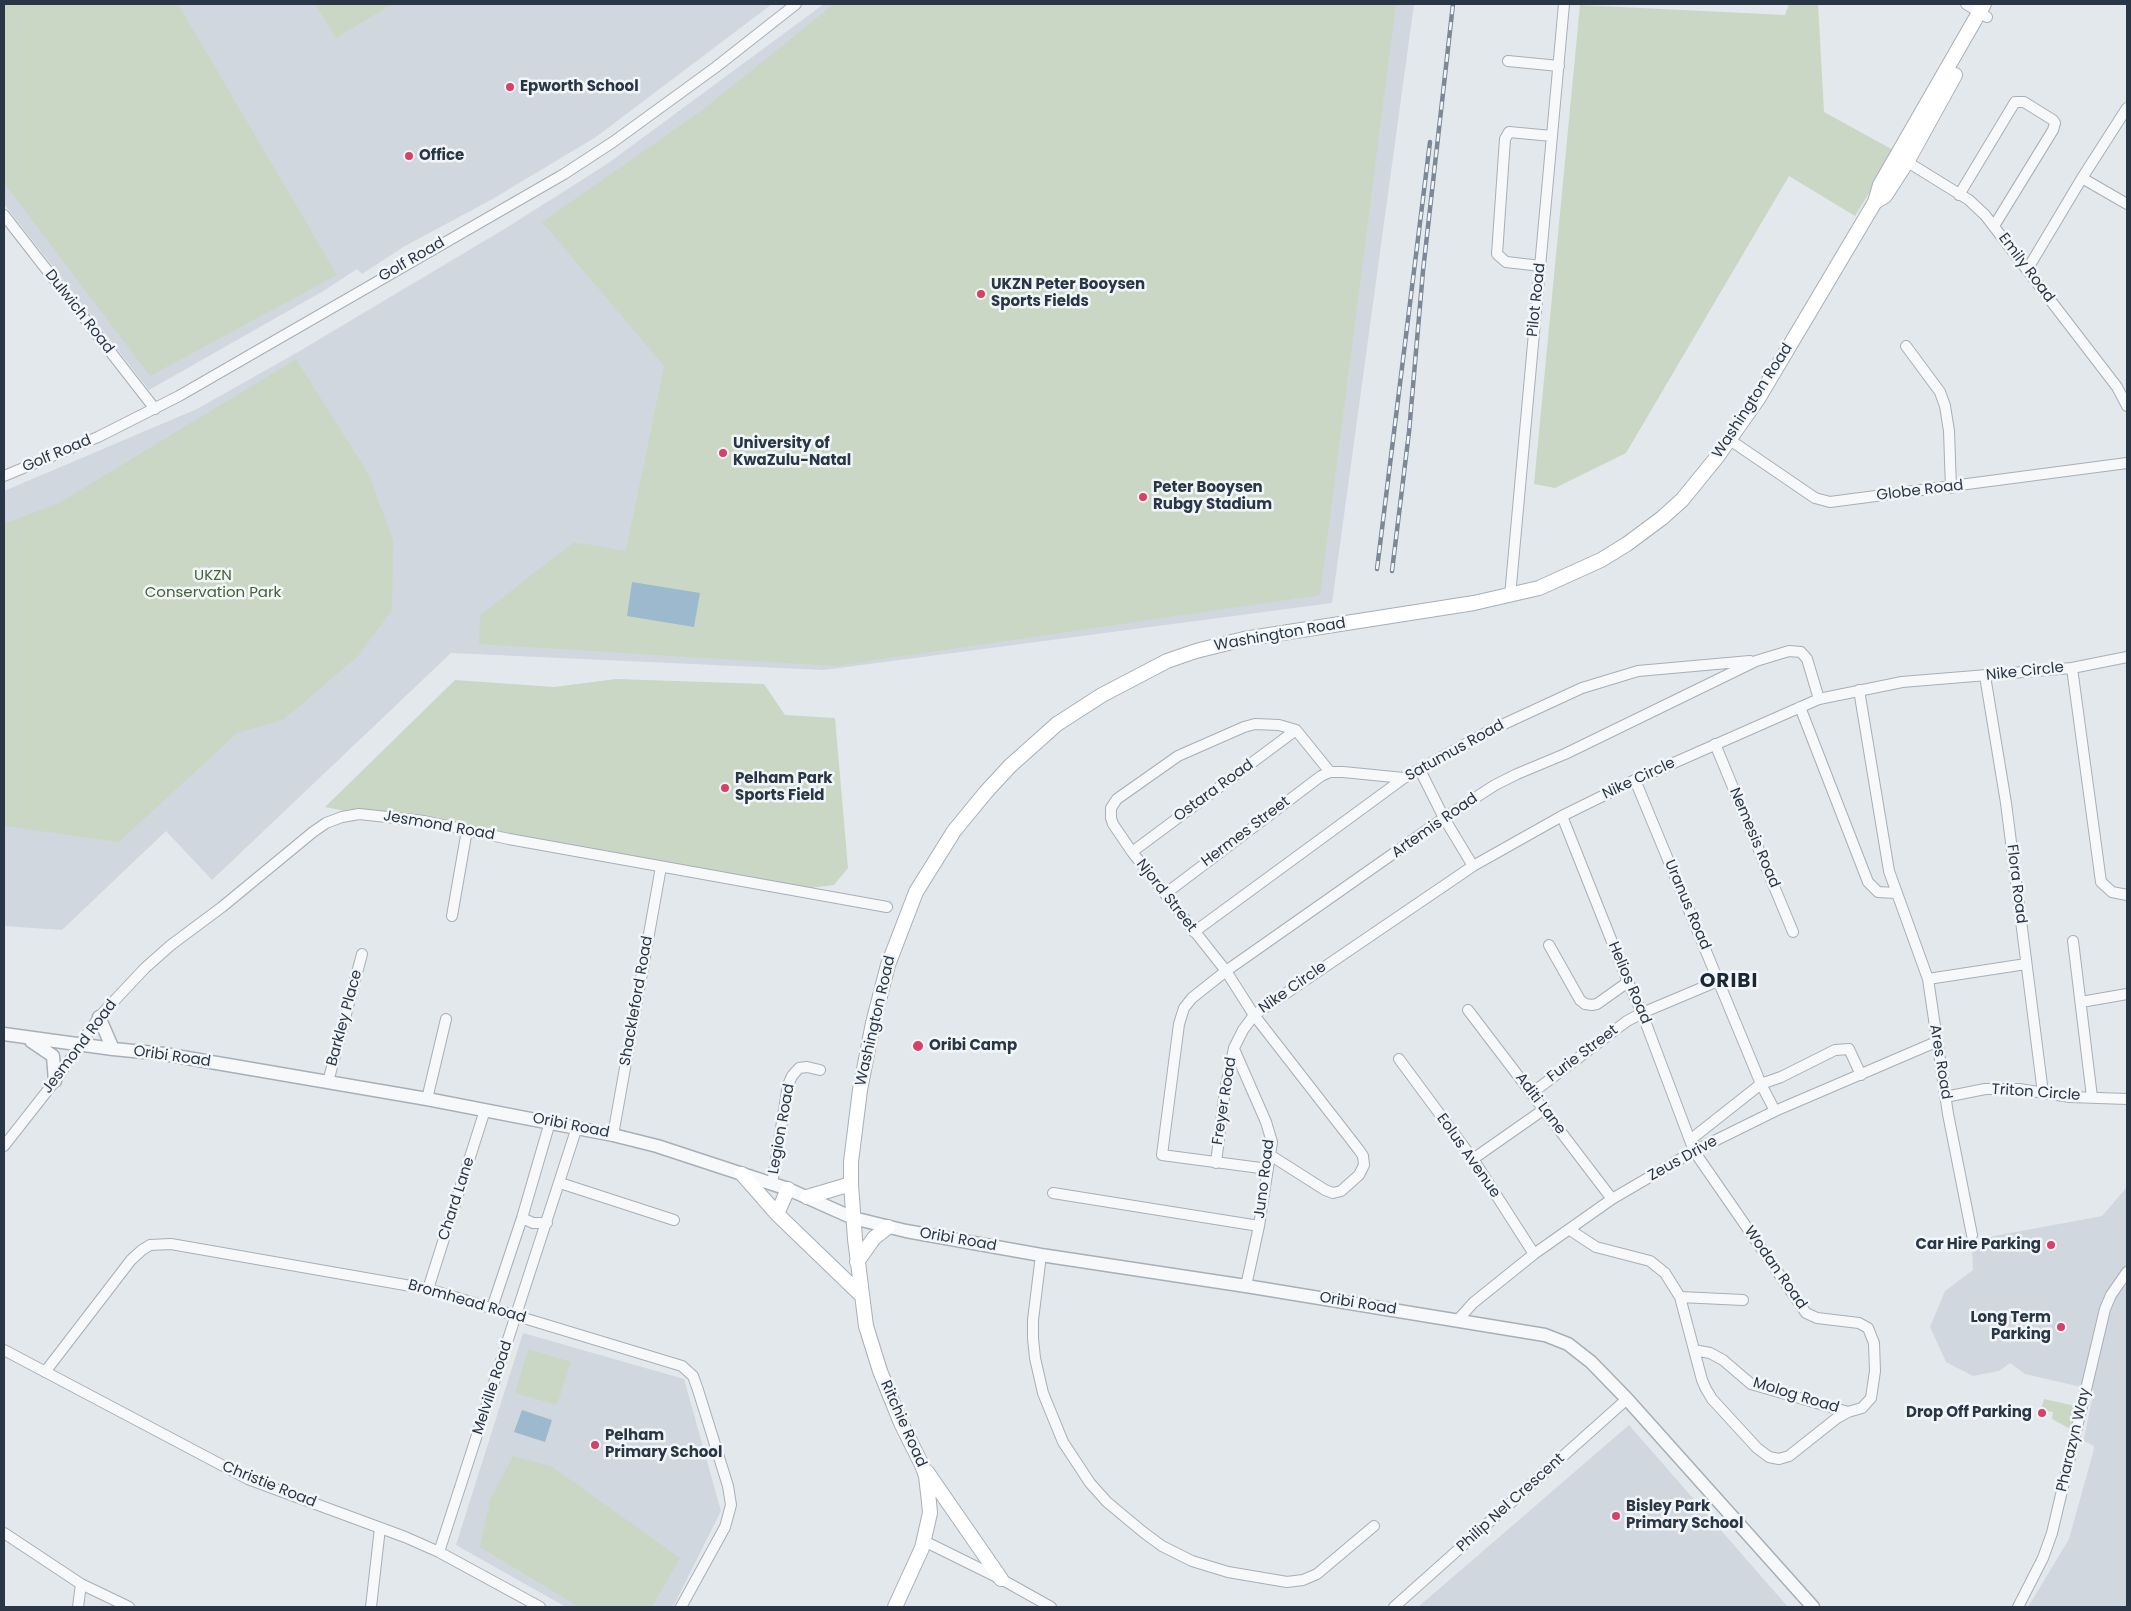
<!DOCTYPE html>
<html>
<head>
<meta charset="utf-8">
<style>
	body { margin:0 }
	#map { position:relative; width:2131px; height:1611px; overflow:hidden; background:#e3e8ec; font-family:Poppins,sans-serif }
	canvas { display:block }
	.frame { position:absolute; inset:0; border:5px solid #293646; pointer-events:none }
</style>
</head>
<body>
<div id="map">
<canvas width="2131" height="1611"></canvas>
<div class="frame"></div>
</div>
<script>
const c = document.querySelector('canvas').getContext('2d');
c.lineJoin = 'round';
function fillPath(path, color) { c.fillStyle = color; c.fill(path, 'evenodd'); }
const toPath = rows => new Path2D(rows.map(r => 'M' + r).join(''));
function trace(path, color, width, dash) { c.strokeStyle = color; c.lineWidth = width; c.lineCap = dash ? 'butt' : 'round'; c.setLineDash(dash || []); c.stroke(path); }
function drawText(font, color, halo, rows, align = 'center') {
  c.font = font + ' Poppins,sans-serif'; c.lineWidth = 5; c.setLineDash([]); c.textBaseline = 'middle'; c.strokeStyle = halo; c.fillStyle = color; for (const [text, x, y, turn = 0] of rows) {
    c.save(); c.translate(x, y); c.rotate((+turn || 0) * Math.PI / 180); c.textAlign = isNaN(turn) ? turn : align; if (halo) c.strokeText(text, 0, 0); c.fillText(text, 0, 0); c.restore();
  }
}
fillPath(toPath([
	[4,4,772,4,596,137,489,201,405,246,362,274,357,269,325,290,149,390,4,204],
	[824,4,1414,4,1332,603,824,670,451,653,212,880,166,831,62,930,4,926,4,491,197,409,298,352,506,228,607,164],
	[2127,1187,2127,1607,2028,1607,2069,1539,2094,1449,2094,1446,2084,1441,2084,1438,2094,1390,2025,1374,2010,1363,1999,1371,1973,1376,1946,1362,1930,1327,1945,1291,1973,1270,1972,1248,1982,1240,1994,1236,2102,1216],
	[523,1333,684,1379,721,1511,673,1607,566,1607,456,1545],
	[1629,1425,1788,1607,1418,1607]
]), '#d1d7de');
fillPath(toPath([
	[4,4,178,4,337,275,150,376,4,183],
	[315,4,392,4,336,38],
	[834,4,1396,4,1320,595,835,666,479,644,480,615,574,542,626,551,664,366,542,222,701,111],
	[1789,4,1818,4,1824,112,1895,151,1855,216,1789,176,1626,453,1555,488,1534,484,1580,5,1785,15],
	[296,359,369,475,393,540,392,610,358,656,283,720,237,733,119,842,4,826,4,524,59,503],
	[616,679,764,684,785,715,835,718,848,868,834,885,776,892,569,855,325,807,455,680,554,687],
	[528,1349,571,1362,557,1405,515,1393],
	[2044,1399,2071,1405,2076,1409,2072,1430,2052,1419,2053,1412,2041,1410],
	[513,1456,551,1466,680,1558,652,1607,579,1607,480,1547,490,1500]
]), '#cad7c4');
fillPath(toPath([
	[632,582,700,593,694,627,627,616],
	[522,1410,552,1420,545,1442,514,1432]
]), '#9cb9ce');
const minor = toPath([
	[1966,4,1987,17],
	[1508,61,1559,66],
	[1901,158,1969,200,1985,215,2117,387,2127,406],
	[2082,178,2127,204],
	[1959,195,2015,102,2024,102,2053,120,2055,123,2053,130,1994,226],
	[4,215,155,409],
	[1541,266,1506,262,1497,254,1505,139,1509,132,1552,136],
	[2027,270,2082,178,2127,108],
	[1906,346,1940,392,1945,406,1949,431,1951,488],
	[1730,440,1815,498,1830,502,2127,463],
	[4,476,98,437,179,396,564,174,613,142,716,67,796,4],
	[1510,596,1564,4],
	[2072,668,2101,882,2112,892,2127,895],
	[1985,676,2006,803,2043,1093],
	[1859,690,1889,871,1928,979,1948,1114,1972,1235],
	[1800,707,1868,882,1878,892,1896,893],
	[1715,744,1793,932],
	[1420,770,1444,818,1473,866],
	[1635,780,1761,1084,1775,1111],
	[1562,816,1628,982,1642,1013,1694,1151,1806,1313,1817,1318,1859,1323,1868,1328,1874,1343,1875,1371,1871,1398,1862,1408,1848,1412,1837,1418,1789,1456,1779,1459,1769,1457,1757,1448,1712,1399,1706,1389,1702,1380,1680,1297],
	[1132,852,1296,730],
	[1165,894,1321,776,1330,772,1343,772,1404,778],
	[452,916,467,830],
	[1194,932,1404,778,1491,730,1582,688,1638,671,1750,661],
	[2073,941,2092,1097],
	[1549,945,1580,1000,1585,1004,1592,1005,1597,1004,1628,982],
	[1928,979,2026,964],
	[2081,1002,2127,994],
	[1468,1010,1612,1199],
	[1234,1049,1266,1122,1272,1142,1259,1226,1246,1286],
	[1399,1059,1473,1159,1534,1254],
	[328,1082,362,954],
	[1532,1093,1627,1021,1642,1013,1718,981],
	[1945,1097,1985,1089,2019,1089,2070,1097,2127,1099],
	[427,1099,446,1019],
	[613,1135,661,867],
	[1690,1140,1761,1084,1781,1077,1835,1050,1849,1049,1861,1075],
	[4,1146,55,1081,99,1017,145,968,171,945,222,907,313,832,326,823,342,817,359,814,424,821,509,839,887,907],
	[1270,1155,1325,1190,1333,1193,1341,1191,1359,1175,1364,1165,1363,1156,1359,1150,1254,1015,1226,971,1132,852,1113,824,1111,818,1111,808,1117,799,1178,756,1244,727,1255,724,1279,725,1296,730,1330,772],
	[1473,1159,1543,1110],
	[1216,1163,1225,1090,1234,1048,1243,1030,1254,1015,1473,866,1562,816,1635,780,1819,699,1902,682,2072,668,2127,657],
	[1268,1169,1162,1155,1179,1024,1184,1008,1192,998,1226,971,1444,818,1495,785,1517,774,1565,754,1756,661,1789,651,1801,652,1807,659,1819,699],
	[560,1183,674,1220],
	[772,1184,788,1085,792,1076,799,1068,807,1067,820,1070],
	[1053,1193,1259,1226],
	[522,1218,533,1223,547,1223],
	[1570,1230,1596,1247,1650,1261,1665,1273,1680,1297,1743,1300],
	[1041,1255,1033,1320,1033,1338,1035,1358,1043,1393,1063,1442,1090,1483,1107,1502,1143,1532,1162,1546,1192,1561,1228,1572,1287,1582,1303,1580,1317,1574,1374,1526],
	[428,1289,485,1110],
	[492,1308,522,1218,550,1122],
	[1457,1321,1473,1303,1534,1254,1612,1199,1694,1151,1775,1111,1936,1042],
	[4,1350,248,1479,405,1537,439,1552,540,1607],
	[1694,1350,1710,1353,1723,1360,1751,1384,1848,1412],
	[45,1372,131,1260,142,1250,150,1245,171,1244,428,1289,682,1366,693,1376,698,1390,728,1486,731,1505,725,1527,681,1607],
	[4,1533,81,1584,129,1607],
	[924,1541,1001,1579,1051,1607],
	[439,1552,577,1127],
	[78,1607,81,1584],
	[371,1607,380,1528],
	[1394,1607,1627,1399],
	[2018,1607,2043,1558,2052,1533,2105,1309,2111,1295,2127,1272]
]);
const tertiary = toPath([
	[99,1017,113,1049],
	[4,1034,113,1049,164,1054,427,1099,613,1135,657,1146,788,1189,853,1218,906,1231,1041,1255,1246,1286,1545,1335,1568,1344,1591,1362,1627,1399,1813,1607],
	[31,1041,53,1056,55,1081]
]);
const secondary = toPath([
	[1875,202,1885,196,1907,162,1955,75],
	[742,1174,777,1214,860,1294],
	[807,1197,851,1184],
	[777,1214,788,1189],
	[857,1262,874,1238,888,1227],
	[927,1472,1001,1579],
	[895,1607,922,1548,930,1513,929,1502,926,1476,922,1465,901,1423,880,1371,866,1326,855,1239,851,1184,851,1162,860,1090,873,1023,888,965,916,892,954,831,986,792,1010,766,1057,724,1102,695,1167,661,1196,651,1244,639,1474,603,1539,588,1601,560,1627,544,1662,518,1682,500,1717,457,1758,399,1875,202,1880,185,1984,4]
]);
trace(minor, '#a7afb7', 12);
trace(tertiary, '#a7afb7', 15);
trace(secondary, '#a7afb7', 16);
trace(minor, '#f6f8fa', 10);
trace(tertiary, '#f6f8fa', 12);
trace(secondary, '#fff', 14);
const rail = toPath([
	[1377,569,1430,142],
	[1392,571,1409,432,1423,271,1453,4]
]);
trace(rail, '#7b8897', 4.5);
trace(rail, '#f3f6f9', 2.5, [8]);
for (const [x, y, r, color] of [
	[510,87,5,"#d84166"],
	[409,156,5,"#d84166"],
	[981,294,5,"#d84166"],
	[723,453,5,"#d84166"],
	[1143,497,5,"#d84166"],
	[725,788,5,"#d84166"],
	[918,1046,6,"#d84166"],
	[2051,1245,5,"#d84166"],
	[2061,1327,5,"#d84166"],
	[2042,1413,5,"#d84166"],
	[595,1445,5,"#d84166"],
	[1616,1516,5,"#d84166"]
]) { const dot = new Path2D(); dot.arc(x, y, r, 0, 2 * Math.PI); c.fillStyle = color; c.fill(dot); trace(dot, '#f3f6f9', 2); }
drawText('bold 15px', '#293646', '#f3f6f9', [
	["Epworth School",520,87],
	["Office",419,156],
	["UKZN Peter Booysen",991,285],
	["Sports Fields",991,302],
	["University of",733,444],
	["KwaZulu-Natal",733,461],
	["Peter Booysen",1153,488],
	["Rubgy Stadium",1153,505],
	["Pelham Park",735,779],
	["Sports Field",735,796],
	["Oribi Camp",929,1046],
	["Car Hire Parking",2041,1245,"right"],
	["Long Term",2051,1318,"right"],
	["Parking",2051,1335,"right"],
	["Drop Off Parking",2032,1413,"right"],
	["Pelham",605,1436],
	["Primary School",605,1453],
	["Bisley Park",1626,1507],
	["Primary School",1626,1524]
], 'left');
drawText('15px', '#293646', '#f3f6f9', [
	["Golf Road",412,260,-30],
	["Emily Road",2026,268,53],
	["Pilot Road",1537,300,-84],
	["Dulwich Road",79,312,52],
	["Washington Road",1753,401,-57],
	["Golf Road",57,454,-23],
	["Globe Road",1920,491,-7],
	["Washington Road",1280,635,-10],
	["Nike Circle",2025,672,-6],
	["Satumus Road",1455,751,-29],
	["Nike Circle",1639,779,-25],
	["Ostara Road",1214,791,-36],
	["Jesmond Road",439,826,10],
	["Artemis Road",1435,826,-35],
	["Hermes Street",1246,832,-37],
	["Nemesis Road",1754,838,67],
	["Flora Road",2016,884,83],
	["Njord Street",1166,896,52],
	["Uranus Road",1687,905,67],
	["Helios Road",1629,983,67],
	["Nike Circle",1293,988,-35],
	["Shackleford Road",637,1001,-80],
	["Barkley Place",345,1018,-75],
	["Washington Road",876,1021,-77],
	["Jesmond Road",80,1047,-53],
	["Furie Street",1583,1054,-37],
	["Oribi Road",172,1057,8],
	["Ares Road",1940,1062,81],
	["Triton Circle",2036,1093,4],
	["Freyer Road",1225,1101,-81],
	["Aditi Lane",1540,1104,53],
	["Oribi Road",571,1126,11],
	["Legion Road",782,1129,-80],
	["Eolus Avenue",1468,1156,55],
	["Zeus Drive",1683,1159,-29],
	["Juno Road",1265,1179,-83],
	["Chard Lane",457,1199,-72],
	["Oribi Road",958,1240,10],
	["Wodan Road",1775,1268,55],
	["Bromhead Road",467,1302,16],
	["Oribi Road",1358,1304,9],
	["Melville Road",493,1388,-72],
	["Molog Road",1796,1396,17],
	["Ritchie Road",903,1424,66],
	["Pharazyn Way",2074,1440,-77],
	["Christie Road",269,1485,22],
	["Philip Nel Crescent",1511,1503,-42]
]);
drawText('15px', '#426336', '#f3f6f9', [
	["UKZN",213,576],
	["Conservation Park",213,593]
]);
c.letterSpacing = '1px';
drawText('bold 20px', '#1b2737', '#f3f6f9', [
	["ORIBI",1729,982]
]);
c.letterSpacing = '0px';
</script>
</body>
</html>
